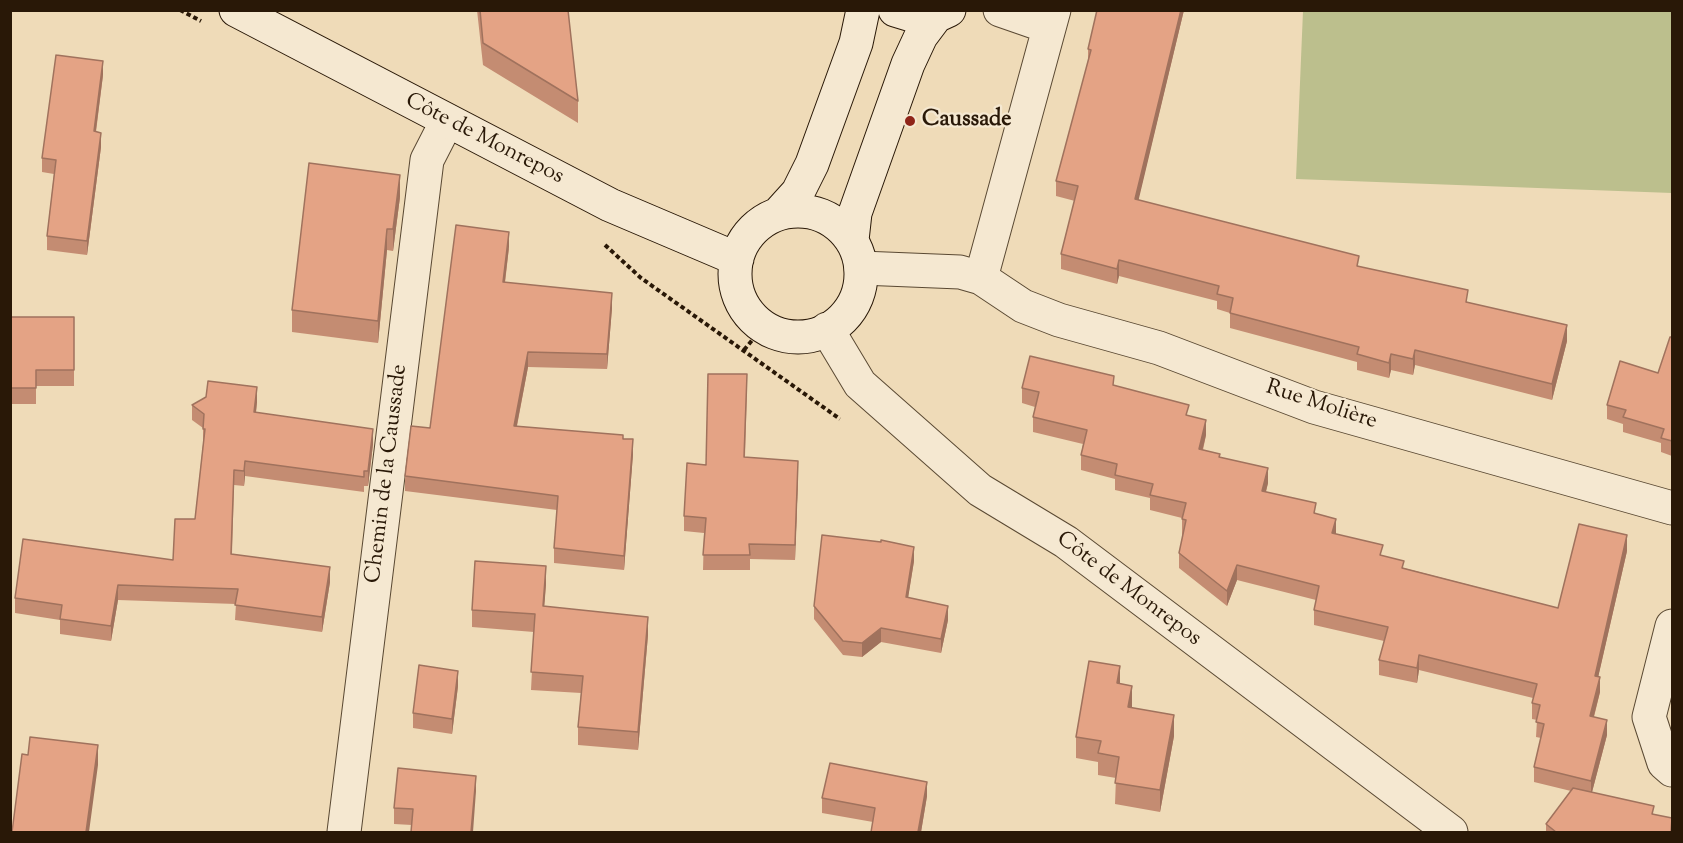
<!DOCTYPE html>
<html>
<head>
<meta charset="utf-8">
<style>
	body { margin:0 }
	#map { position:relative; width:1683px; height:843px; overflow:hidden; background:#efdbb8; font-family:"Sorts Mill Goudy",serif }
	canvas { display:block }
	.frame { position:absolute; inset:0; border:12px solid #291807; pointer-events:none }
</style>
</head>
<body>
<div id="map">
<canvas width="1683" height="843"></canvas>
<div class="frame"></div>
</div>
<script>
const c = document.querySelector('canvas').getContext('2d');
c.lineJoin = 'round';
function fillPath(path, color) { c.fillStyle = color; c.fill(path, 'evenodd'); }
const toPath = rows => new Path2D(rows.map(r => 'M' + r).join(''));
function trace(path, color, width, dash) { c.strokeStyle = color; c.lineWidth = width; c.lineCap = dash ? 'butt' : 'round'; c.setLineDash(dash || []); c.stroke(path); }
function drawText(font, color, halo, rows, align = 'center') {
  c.font = font + ' "Sorts Mill Goudy",serif'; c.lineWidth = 4.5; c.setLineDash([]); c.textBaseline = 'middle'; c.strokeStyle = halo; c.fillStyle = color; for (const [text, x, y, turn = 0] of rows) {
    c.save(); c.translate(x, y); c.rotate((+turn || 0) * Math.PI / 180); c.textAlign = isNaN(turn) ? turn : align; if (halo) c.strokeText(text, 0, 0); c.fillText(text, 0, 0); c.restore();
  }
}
fillPath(toPath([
	[1303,11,1672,11,1672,193,1296,179]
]), '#bcbf8d');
const street = toPath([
	[1000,10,1049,27],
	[861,268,960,272,981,278,1023,306,1059,320,1159,348,1314,407,1672,508],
	[981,278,1054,10],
	[827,329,860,384,980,490,1066,542,1451,832],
	[1672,626,1649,717,1664,763,1672,770],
	[344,832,427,160,447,121]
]);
const secondary = toPath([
	[236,10,610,205,737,259],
	[895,10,918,17,936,16,949,10],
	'735 274a63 63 0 1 1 126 0a63 63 0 1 1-126 0Z',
	[779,213,798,192,812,164,856,43,863,10],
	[852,240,855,213,908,64,921,36,936,16]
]);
trace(street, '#5a4933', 35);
trace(secondary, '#291807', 35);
trace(toPath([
	[180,10,201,21],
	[605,245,641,278,840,419],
	[744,350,764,326]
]), '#291807', 4, [4.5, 3]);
trace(street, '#f5e8d1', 33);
trace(secondary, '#f5e8d1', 33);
fillPath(toPath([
	[477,10,568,10,578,101,578,123,483,65],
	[1097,10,1184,10,1138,200,1359,266,1468,302,1567,341,1552,400,1415,365,1413,375,1391,370,1389,378,1357,370,1357,362,1230,328,1230,313,1217,309,1217,301,1119,276,1117,284,1061,269,1061,254,1075,201,1056,196,1056,181,1088,63,1088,49],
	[103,75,96,132,101,147,87,255,47,250,47,236,54,174,42,172,42,158],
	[400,197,393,251,387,250,378,343,292,332,292,310],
	[509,247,505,283,612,308,607,369,528,367,517,426,623,439,633,454,624,570,554,563,554,548,557,510,405,491,405,476,430,428],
	[10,317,74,317,74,386,36,386,36,404,10,404],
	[1672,337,1672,456,1661,452,1661,443,1623,432,1623,424,1607,419,1607,405,1658,373],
	[1114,385,1189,416,1206,435,1203,450,1220,457,1268,483,1266,492,1316,514,1336,534,1383,556,1404,568,1558,608,1627,551,1598,677,1600,692,1594,717,1607,735,1592,792,1654,814,1672,832,1546,832,1546,824,1571,791,1534,782,1534,767,1541,738,1536,737,1537,720,1532,719,1532,703,1533,698,1419,670,1417,683,1379,675,1379,660,1384,641,1314,625,1314,610,1316,600,1237,580,1227,606,1179,568,1179,553,1183,535,1182,535,1182,518,1150,510,1150,498,1115,490,1115,479,1081,470,1081,455,1083,444,1033,432,1033,417,1035,407,1022,403,1022,388],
	[747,390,745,457,798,476,795,560,750,559,750,570,703,570,704,533,684,531,684,516,706,465],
	[257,402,256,413,373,444,368,486,364,486,364,492,245,476,244,486,234,485,232,554,330,582,322,632,235,620,236,604,118,600,111,641,60,634,60,620,15,613,15,598,173,560,195,519,203,444,203,428,192,420,192,405],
	[914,561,908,597,948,620,941,653,881,642,862,657,843,655,814,619,814,606],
	[546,584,544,606,648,635,638,750,578,745,578,727,581,693,531,690,534,632,472,627,472,610],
	[1120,684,1132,708,1174,736,1160,812,1115,804,1116,778,1098,775,1098,762,1076,758,1076,737],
	[458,686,452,734,413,728,413,713],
	[476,791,412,825,394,824,394,808],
	[927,796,921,832,871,832,873,822,822,813,822,798]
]), '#c48c72');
fillPath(toPath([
	[1181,10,1184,10,1135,215,1135,199],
	[103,61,103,75,94,145,94,131],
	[101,133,101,147,87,255,87,241],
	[400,175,400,197,393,251,393,229],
	[387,229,387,250,378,343,378,321],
	[509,232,509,247,503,297,503,282],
	[1119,260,1119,276,1117,284,1117,269],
	[612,293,612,308,607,369,607,354],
	[1567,325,1567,341,1552,400,1552,384],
	[1415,350,1415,365,1413,375,1413,359],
	[528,352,528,367,514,440,514,426],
	[1391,354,1391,370,1389,378,1389,363],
	[257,387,257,402,254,428,254,412],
	[1206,420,1206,435,1199,464,1199,449],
	[373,429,373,444,368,486,368,471],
	[633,439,633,454,624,570,624,556],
	[245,461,245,476,244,486,244,471],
	[798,461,798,476,795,560,795,545],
	[1268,468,1268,483,1262,506,1262,491],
	[1336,519,1336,534,1332,533],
	[1627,535,1627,551,1595,691,1595,676],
	[914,547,914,561,906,611,906,597],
	[1237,565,1237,580,1227,606,1227,591],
	[546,566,546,584,543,624,543,606],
	[330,567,330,582,322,632,322,617],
	[118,585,118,600,111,641,111,626],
	[948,606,948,620,941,653,941,639],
	[648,617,648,635,638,750,638,732],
	[881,628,881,642,862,657,862,643],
	[1419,655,1419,670,1417,683,1417,668],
	[1120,666,1120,688,1117,683],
	[458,671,458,686,452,734,452,719],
	[1600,677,1600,692,1590,731,1590,716],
	[1132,686,1132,708,1128,707],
	[1174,715,1174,736,1160,812,1160,790],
	[1607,720,1607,735,1591,796,1591,781],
	[98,745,98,765,89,832,86,832],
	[476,776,476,791,473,832,471,832],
	[927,782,927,796,921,832,918,832]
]), '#a0725d');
const building = toPath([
	[480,10,568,10,578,101,483,43,480,10],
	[1097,10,1181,10,1135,199,1359,256,1357,266,1468,290,1466,302,1567,325,1552,384,1415,350,1413,359,1391,354,1389,363,1357,354,1359,347,1230,313,1233,298,1217,294,1219,286,1119,260,1117,269,1061,254,1078,186,1056,181,1091,50,1088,49,1097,10],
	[56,55,103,61,94,131,101,133,87,241,47,236,56,160,42,158,56,55],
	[309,163,400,175,393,229,387,229,378,321,292,310,309,163],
	[456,225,509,232,503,282,612,293,607,354,528,352,514,426,623,435,623,439,633,439,624,556,554,548,558,496,405,476,411,426,430,428,456,225],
	[10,317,74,317,74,370,36,370,36,388,10,388,10,317],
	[1670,337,1672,337,1672,441,1661,438,1664,429,1623,417,1626,410,1607,405,1620,361,1658,373,1670,337],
	[1030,356,1114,376,1113,385,1189,405,1186,415,1206,420,1199,449,1220,454,1219,457,1268,468,1262,491,1316,503,1314,513,1336,519,1332,533,1383,545,1380,555,1404,561,1402,568,1558,608,1579,524,1627,535,1595,676,1600,677,1590,716,1607,720,1591,781,1534,767,1544,724,1536,722,1540,705,1532,703,1537,684,1419,655,1417,668,1379,660,1388,627,1314,610,1319,586,1237,565,1227,591,1179,553,1186,520,1182,519,1186,503,1150,495,1153,484,1115,475,1117,464,1081,455,1087,430,1033,417,1039,392,1022,388,1030,356],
	[708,374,747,374,744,457,798,461,795,545,749,544,750,555,703,555,706,518,684,516,687,463,706,465,708,374],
	[208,381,257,387,254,412,373,429,368,471,364,471,364,477,245,461,244,471,234,470,231,554,330,567,322,617,235,605,238,589,118,585,111,626,60,619,62,605,15,598,23,539,173,560,175,519,195,519,205,429,203,429,204,414,192,405,206,397,208,381],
	[822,535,881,542,881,540,914,547,906,597,948,606,941,639,881,628,862,643,843,641,814,606,822,535],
	[475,561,546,566,543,606,648,617,638,732,578,727,583,676,531,672,535,614,472,610,475,561],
	[1089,661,1120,666,1117,683,1132,686,1128,707,1174,715,1160,790,1115,783,1119,757,1098,753,1101,741,1076,737,1089,661],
	[419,665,458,671,452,719,413,713,419,665],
	[30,737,98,745,86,832,12,832,22,754,28,755,30,737],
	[830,763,927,782,918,832,871,832,875,808,822,798,830,763],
	[398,768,476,776,471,832,411,832,413,809,394,808,398,768],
	[1573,788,1654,806,1652,814,1672,818,1671,832,1556,832,1546,824,1573,788]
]);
fillPath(building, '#e4a385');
trace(building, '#a0725d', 1.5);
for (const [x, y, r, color] of [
	[910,121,6,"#8f2418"]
]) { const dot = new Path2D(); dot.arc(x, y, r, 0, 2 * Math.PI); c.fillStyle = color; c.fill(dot); trace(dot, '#f5e8d1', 2); }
drawText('bold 22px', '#291807', '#f5e8d1', [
	["Caussade",922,121]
], 'left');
drawText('22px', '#291807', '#f5e8d1', [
	["Côte de Monrepos",484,140,27],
	["Rue Molière",1321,406,18],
	["Chemin de la Caussade",388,474,-83],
	["Côte de Monrepos",1128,590,37]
]);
</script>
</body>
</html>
